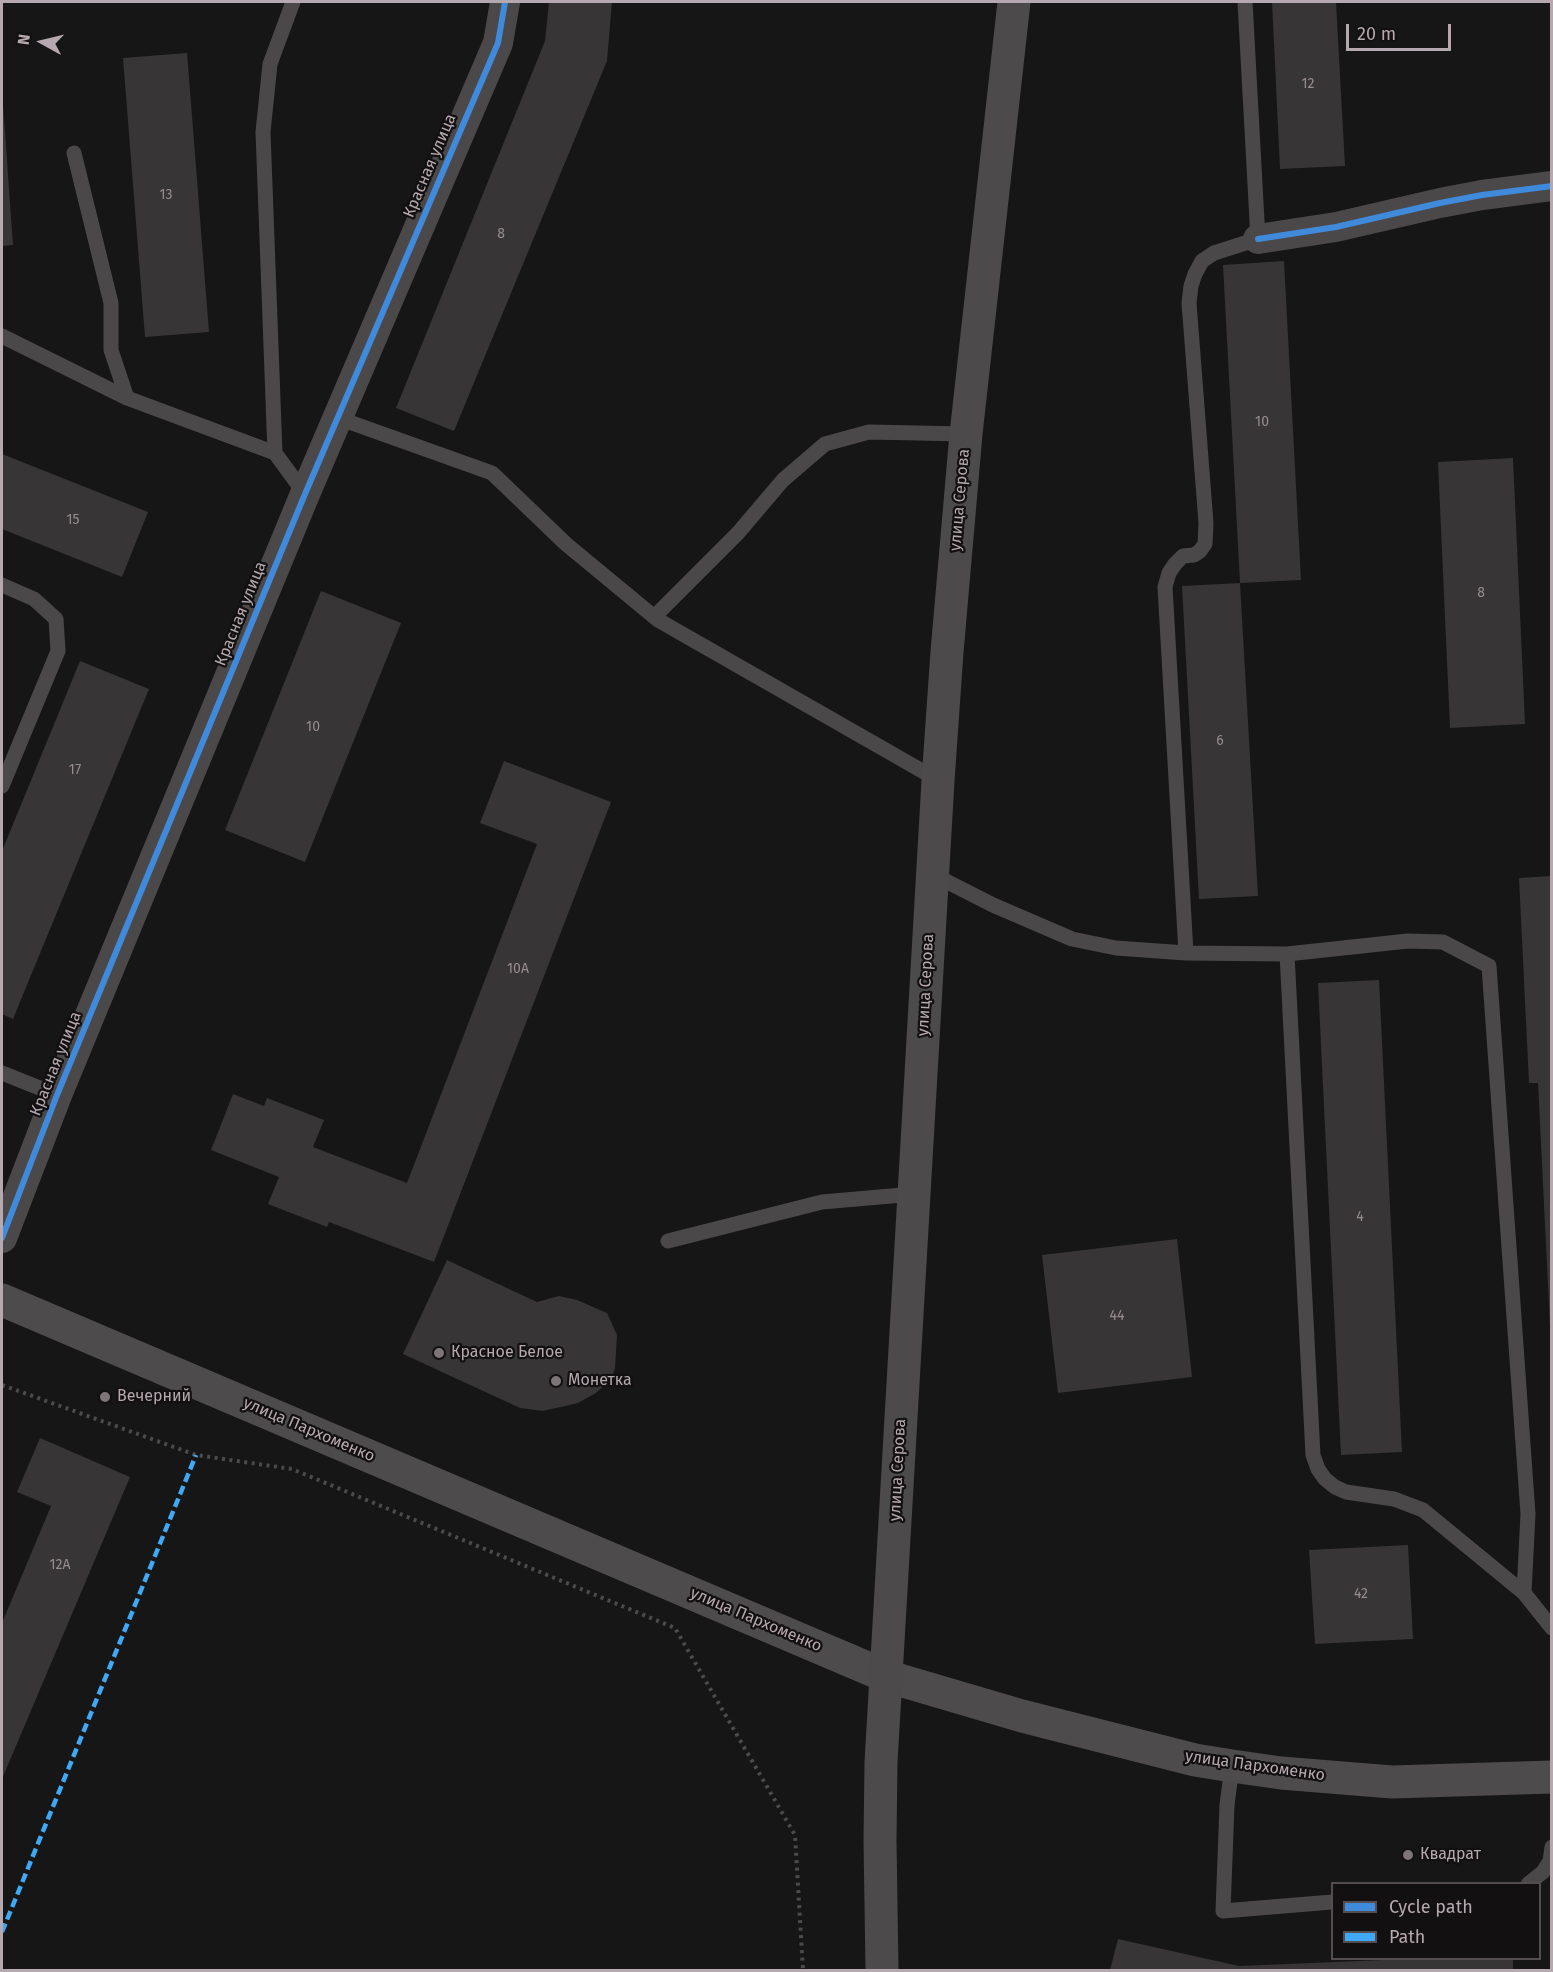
<!DOCTYPE html>
<html>
<head>
<meta charset="utf-8">
<style>
	body { margin:0 }
	#map { position:relative; width:1553px; height:1972px; overflow:hidden; background:#161616; font-family:"Fira Sans",sans-serif }
	canvas { display:block }
	.frame { position:absolute; inset:0; border:3px solid #b6a8af; pointer-events:none }
	.legend { position:absolute; left:1331px; top:1882px; width:210px; height:78px; box-sizing:border-box; background:#121010; border:2px solid #544d50; margin:0; padding:8px 10px; list-style:none; font-size:18px; color:#b6a8af }
	.legend li { display:flex; align-items:center; gap:12px; height:30px }
	.legend b { width:30px; border:2px solid #544d50 }
	.north { position:absolute; left:12px; top:12px; width:60px; height:60px; -webkit-text-stroke:4px #121010; paint-order:stroke; rotate:278deg; font-size:16px; font-weight:700; line-height:24px; text-align:center; color:#b6a8af }
	.north::after { content:''; display:block; margin:auto; width:21px; height:27px; background:#b6a8af; clip-path:polygon(50% 0,100% 100%,50% 72%,0 100%) }
	.scale { position:absolute; left:1346px; top:24px; width:105px; height:27px; box-sizing:border-box; border:3px solid #b6a8af; border-top:0; padding-left:8px; font-size:18px; line-height:21px; white-space:nowrap; color:#b6a8af; -webkit-text-stroke:4px #121010; paint-order:stroke }
</style>
</head>
<body>
<div id="map">
<canvas width="1553" height="1972"></canvas>
<div class="frame"></div>
<ul class="legend">
<li><b style="height:8px;background:#408adc"></b>Cycle path</li>
<li><b style="height:8px;background:#3fa9f5"></b>Path</li>
</ul>
<div class="north">N</div>
<div class="scale">20 m</div>
</div>
<script>
const c = document.querySelector('canvas').getContext('2d');
c.lineJoin = 'round';
function fillPath(path, color) { c.fillStyle = color; c.fill(path, 'evenodd'); }
const toPath = rows => new Path2D(rows.map(r => 'M' + r).join(''));
function trace(path, color, width, dash) { c.strokeStyle = color; c.lineWidth = width; c.lineCap = dash ? 'butt' : 'round'; c.setLineDash(dash || []); c.stroke(path); }
function drawText(font, color, halo, rows, align = 'center') {
  c.font = font + ' "Fira Sans",sans-serif'; c.lineWidth = 4.5; c.setLineDash([]); c.textBaseline = 'middle'; c.strokeStyle = halo; c.fillStyle = color; for (const [text, x, y, turn = 0] of rows) {
    c.save(); c.translate(x, y); c.rotate((+turn || 0) * Math.PI / 180); c.textAlign = isNaN(turn) ? turn : align; if (halo) c.strokeText(text, 0, 0); c.fillText(text, 0, 0); c.restore();
  }
}
fillPath(toPath([
	[549,2,612,2,607,61,454,431,396,408,545,41],
	[1272,2,1336,2,1345,166,1280,169],
	[187,53,209,332,145,337,123,58],
	[2,104,3,104,13,245,2,246],
	[1284,261,1301,580,1240,583,1258,896,1199,899,1182,586,1240,583,1223,265],
	[2,454,148,512,122,577,2,529],
	[1513,458,1525,724,1450,728,1438,462],
	[321,591,401,623,305,862,225,830],
	[80,661,149,689,13,1019,2,1014,2,851],
	[504,761,611,802,434,1262,329,1222,327,1227,268,1204,279,1177,211,1150,233,1094,264,1106,267,1098,324,1120,313,1147,407,1183,537,844,480,823],
	[1552,876,1552,1326,1550,1326,1538,1083,1529,1083,1519,878],
	[1379,980,1402,1452,1341,1455,1318,983],
	[1177,1239,1192,1377,1058,1393,1042,1255],
	[447,1260,537,1302,559,1296,577,1300,607,1313,617,1335,615,1368,612,1378,596,1393,578,1403,543,1411,520,1408,403,1354],
	[40,1438,130,1477,2,1779,2,1623,51,1506,17,1492],
	[1408,1545,1413,1639,1315,1644,1309,1550],
	[1118,1939,1239,1966,1431,1958,1513,1958,1513,1970,1110,1970]
]), '#373536');
trace(toPath([
	[2,1385,196,1455,292,1469,675,1628,795,1835,803,1970]
]), '#4d4a4c', 4, [3, 4.5]);
trace(toPath([
	[293,2,270,64,263,132,275,453,305,494],
	[74,153,111,303,111,350,127,398],
	[2,336,127,398,275,453],
	[338,418,492,473,566,544,658,620,938,780],
	[2,585,34,599,56,619,58,651,2,786],
	[654,617,738,533,783,480,825,444,869,432,966,434],
	[932,874,993,905,1072,939,1116,948,1186,953,1287,954,1408,941,1443,942,1489,966,1528,1514,1524,1593],
	[1186,953,1165,587,1169,573,1175,564,1183,556,1194,555,1200,551,1205,544,1206,523,1189,303,1191,286,1195,274,1202,261,1214,253,1258,239,1245,2],
	[1287,954,1313,1455,1318,1469,1325,1479,1335,1487,1346,1492,1394,1499,1423,1510,1524,1593,1552,1628],
	[2,1073,57,1095],
	[668,1241,822,1202,914,1194],
	[1232,1766,1227,1805,1223,1911,1332,1902],
	[1528,1884,1543,1872,1550,1861,1552,1847]
]), '#4b4849', 15);
trace(toPath([
	[1258,239,1336,227,1440,203,1482,195,1552,186],
	[2,1238,57,1095,305,494,498,43,505,2]
]), '#4b4849', 30);
trace(toPath([
	[2,1300,886,1676,1022,1716,1195,1760,1232,1766,1281,1773,1392,1782,1552,1777]
]), '#4d4b4c', 33);
trace(toPath([
	[882,1970,880,1840,881,1762,938,781,947,652,966,434,1014,2]
]), '#4c4a4b', 33);
trace(toPath([
	[2,1932,196,1455]
]), '#3fa9f5', 4.5, [9, 4.5]);
trace(toPath([
	[1258,239,1336,227,1440,203,1482,195,1552,186],
	[2,1238,57,1095,305,494,498,43,505,2]
]), '#408adc', 6);
for (const [x, y, r, color] of [
	[439,1353,6,"#7e7579"],
	[556,1381,6,"#7e7579"],
	[105,1397,6,"#7e7579"],
	[1408,1855,6,"#7e7579"]
]) { const dot = new Path2D(); dot.arc(x, y, r, 0, 2 * Math.PI); c.fillStyle = color; c.fill(dot); trace(dot, '#121010', 2); }
drawText('14px', '#968b91', null, [
	["12",1308,84],
	["13",166,195],
	["8",501,234],
	["10",1262,422],
	["15",73,520],
	["8",1481,593],
	["10",313,727],
	["6",1220,741],
	["17",75,770],
	["10А",518,969],
	["4",1360,1217],
	["44",1117,1316],
	["12А",60,1565],
	["42",1361,1594]
]);
drawText('16px', '#b6a8af', '#121010', [
	["Красная улица",430,166,-67],
	["улица Серова",960,500,-85],
	["Красная улица",241,614,-68],
	["улица Серова",926,985,-87],
	["Красная улица",56,1064,-68],
	["улица Пархоменко",309,1430,23],
	["улица Серова",898,1470,-87],
	["улица Пархоменко",756,1620,23],
	["улица Пархоменко",1255,1766,8]
]);
drawText('16px', '#b6a8af', '#121010', [
	["Красное Белое",451,1353],
	["Монетка",568,1381],
	["Вечерний",117,1397],
	["Квадрат",1420,1855]
], 'left');
</script>
</body>
</html>
